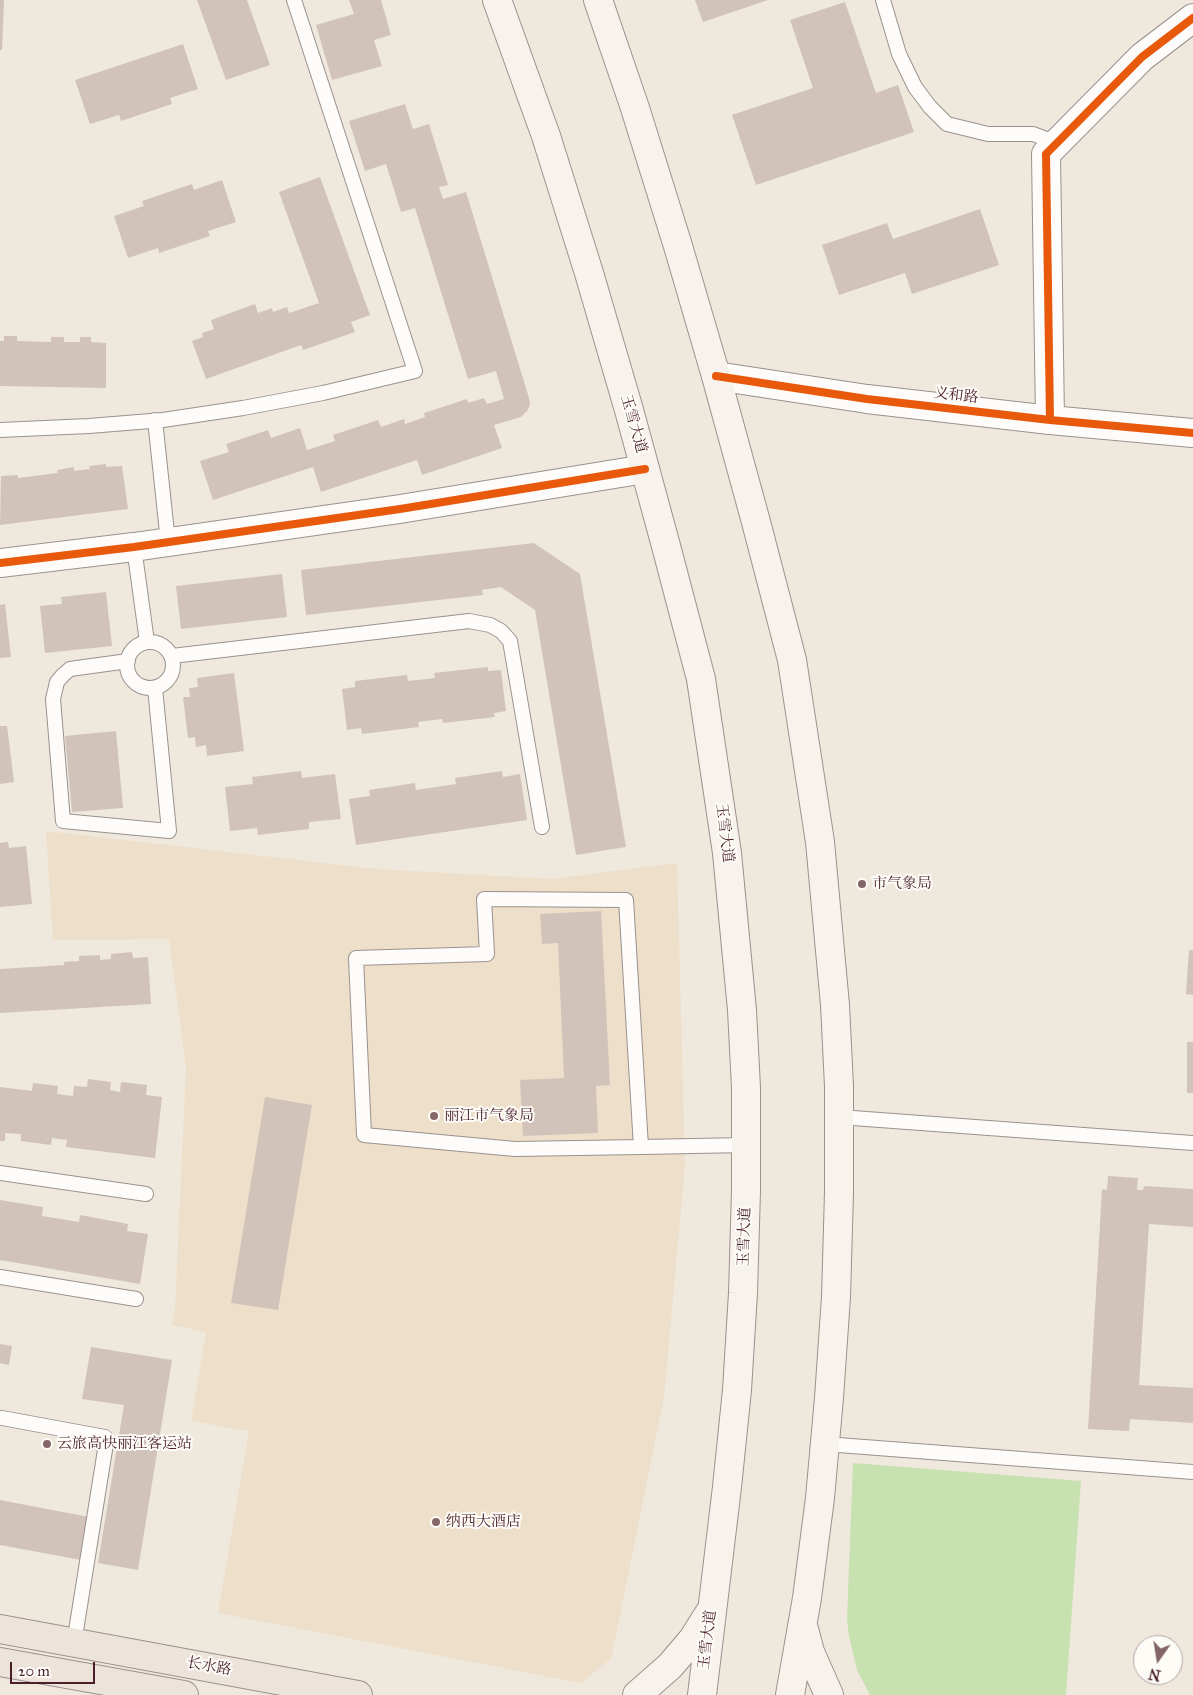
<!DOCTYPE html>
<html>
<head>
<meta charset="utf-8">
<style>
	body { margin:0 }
	#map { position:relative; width:1193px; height:1695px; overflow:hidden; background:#efe8dd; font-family:"IM FELL Great Primer",serif }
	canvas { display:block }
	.north { position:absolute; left:1133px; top:1635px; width:50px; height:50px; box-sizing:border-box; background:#fdfcf7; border:1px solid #b5a4a5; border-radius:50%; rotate:193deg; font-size:14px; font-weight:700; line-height:20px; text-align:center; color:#4a1f2b }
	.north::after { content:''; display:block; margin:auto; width:18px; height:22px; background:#846569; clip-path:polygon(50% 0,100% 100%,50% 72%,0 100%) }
	.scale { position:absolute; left:10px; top:1662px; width:85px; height:22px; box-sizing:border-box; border:2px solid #4a1f2b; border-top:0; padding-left:6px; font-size:15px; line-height:18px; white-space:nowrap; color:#4a1f2b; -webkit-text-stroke:4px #fdfcf7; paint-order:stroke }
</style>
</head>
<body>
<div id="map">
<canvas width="1193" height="1695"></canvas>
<div class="north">N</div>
<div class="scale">20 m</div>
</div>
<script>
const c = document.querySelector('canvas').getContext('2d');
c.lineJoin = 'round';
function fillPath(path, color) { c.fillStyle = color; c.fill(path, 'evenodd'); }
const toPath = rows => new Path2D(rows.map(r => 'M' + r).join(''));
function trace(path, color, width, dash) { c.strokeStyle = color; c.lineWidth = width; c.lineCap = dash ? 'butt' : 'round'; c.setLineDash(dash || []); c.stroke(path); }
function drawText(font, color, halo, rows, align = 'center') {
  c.font = font + ' "IM FELL Great Primer","Noto Serif SC",serif'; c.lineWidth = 4; c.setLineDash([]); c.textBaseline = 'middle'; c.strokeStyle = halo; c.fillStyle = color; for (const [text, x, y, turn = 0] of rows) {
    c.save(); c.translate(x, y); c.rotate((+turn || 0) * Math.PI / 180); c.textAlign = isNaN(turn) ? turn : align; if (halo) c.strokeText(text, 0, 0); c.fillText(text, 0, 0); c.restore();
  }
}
fillPath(toPath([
	[46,831,376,869,553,879,677,863,685,1165,664,1397,611,1659,581,1683,218,1613,249,1431,191,1421,206,1332,172,1325,175,1309,186,1068,169,939,53,940]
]), '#eddfca');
fillPath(toPath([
	[853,1463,1081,1481,1066,1695,870,1695,857,1670,849,1636,847,1619]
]), '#c7e1b0');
fillPath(toPath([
	[0,0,4,0,2,50,0,50],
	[197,0,247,0,270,65,226,80],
	[349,0,381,0,391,35,374,40,382,66,332,80,316,25,354,14],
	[695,0,768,0,703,22],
	[845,2,876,93,898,85,914,132,756,185,732,115,813,88,790,20],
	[183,44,198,89,170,98,172,104,121,121,119,115,90,124,75,80],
	[405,104,413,129,429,124,448,185,439,187,443,199,466,192,529,398,530,404,528,410,521,417,494,425,502,448,422,475,417,460,321,492,313,467,213,500,200,461,229,452,226,444,268,430,271,438,300,428,307,450,335,441,333,435,378,420,381,427,404,419,405,424,425,417,424,413,467,399,468,403,484,398,487,404,504,399,496,371,468,379,415,208,401,212,386,164,365,171,349,121],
	[320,177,370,315,351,322,355,332,303,350,301,345,206,379,192,341,203,337,202,333,214,329,211,320,255,304,258,313,272,308,273,312,287,307,289,313,319,303,279,192],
	[222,180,236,222,208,231,210,236,159,253,158,248,128,258,114,216,144,206,142,201,192,184,194,190],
	[980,209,999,265,912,294,905,273,839,295,822,245,887,223,893,239],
	[4,336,17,336,17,341,51,342,51,337,64,337,64,342,80,342,80,337,91,337,91,342,106,343,106,388,0,386,0,341,4,341],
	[106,464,106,467,122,466,128,509,0,525,1,476,18,475,18,478,58,473,57,470,74,467,74,471,90,469,89,466],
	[534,543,580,574,626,847,576,855,535,610,501,587,482,590,483,595,306,615,301,570],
	[282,574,287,617,181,629,176,586],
	[106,592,112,646,45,653,40,606,62,604,61,597],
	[5,604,11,657,0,658,0,605],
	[488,667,488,671,501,670,506,711,494,713,495,717,443,723,442,719,418,722,419,727,362,734,361,728,347,730,342,689,355,687,355,681,407,675,408,681,435,678,434,673],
	[234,673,244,751,207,756,206,745,196,747,195,737,188,738,183,697,190,697,189,688,198,687,197,678],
	[0,726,7,726,14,782,0,784],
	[116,731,123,808,72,812,65,736],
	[301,771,302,778,335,774,341,819,309,822,309,829,258,835,257,828,230,831,225,787,253,784,252,777],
	[502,771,503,777,520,774,527,820,356,845,349,799,370,796,369,790,415,783,416,790,456,784,455,778],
	[8,842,9,848,26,846,32,904,0,907,0,843],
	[601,911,610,1085,596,1086,598,1133,523,1136,520,1080,564,1078,558,943,542,944,540,914],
	[1189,950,1193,950,1193,995,1186,994],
	[132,952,133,958,148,957,151,1004,0,1013,0,969,64,965,64,962,79,961,79,956,100,955,100,960,111,959,111,954],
	[1187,1042,1193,1042,1193,1093,1187,1093],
	[88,1079,111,1082,110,1090,120,1092,121,1082,147,1085,146,1095,162,1097,155,1158,66,1147,67,1140,52,1138,51,1145,21,1141,21,1134,5,1133,5,1141,0,1141,0,1087,32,1091,33,1083,58,1086,57,1094,73,1096,74,1086,87,1087],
	[265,1097,312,1105,278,1310,231,1303],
	[1108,1176,1138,1178,1137,1190,1143,1190,1144,1186,1193,1189,1193,1227,1149,1224,1139,1385,1193,1388,1193,1423,1130,1419,1129,1431,1088,1429,1102,1189,1107,1190],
	[0,1200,43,1207,42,1216,79,1222,80,1215,128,1224,127,1231,148,1234,140,1284,0,1260],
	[0,1344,12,1346,9,1365,0,1363],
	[91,1347,172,1360,138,1570,98,1563,124,1405,82,1399],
	[0,1500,89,1517,81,1560,0,1545]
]), '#d2c3ba');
const service = toPath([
	[883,0,899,54,915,87,930,107,947,124,988,134,1033,134,1057,143],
	[155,420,168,542],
	[0,430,89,426,163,420,243,408,323,393,415,371,294,0],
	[134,547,147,642],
	'127 665a23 23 0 1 1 46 0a23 23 0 1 1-46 0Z',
	[172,656,469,621,490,625,501,631,510,641,542,827],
	[128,661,70,669,63,675,57,682,53,699,63,821,169,831,155,688],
	[839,1117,1193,1143],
	[641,1147,626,900,484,899,487,954,356,958,364,1135,515,1149,641,1147,746,1145],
	[0,1173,146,1194],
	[0,1277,136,1299],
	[2,1418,105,1437,105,1450,74,1643],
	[825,1444,1193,1472]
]);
const minor = toPath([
	[1050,420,1046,154,1142,57,1193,18],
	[0,563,134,547,400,509,645,469]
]);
const tertiary = toPath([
	[716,376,867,399,1050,420,1193,433]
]);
const secondary = toPath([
	[497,0,546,136,589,273,629,410,666,546,701,679,727,853,742,1010,746,1088,746,1190,743,1293,737,1390,727,1487,702,1695],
	[598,0,635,108,678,246,716,376,756,522,792,660,820,842,835,1005,839,1086,839,1192,836,1297,829,1398,820,1498,807,1598,790,1695],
	[804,1629,810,1652,829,1695],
	[637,1695,670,1666,693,1639,710,1612]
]);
const trunk = toPath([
	[0,1629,358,1695],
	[0,1662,184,1695]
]);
trace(service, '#9b918d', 16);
trace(minor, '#9b918d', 30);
trace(tertiary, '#9b918d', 30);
trace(secondary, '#9b918d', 30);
trace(trunk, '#9b918d', 30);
trace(service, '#fdfcfa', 14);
trace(minor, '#fdfcfa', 28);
trace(tertiary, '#fdfcfa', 28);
trace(secondary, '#f7f2ec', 28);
trace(trunk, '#ece4da', 28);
trace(toPath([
	[716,376,867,399,1050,420,1193,433],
	[1050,420,1046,154,1142,57,1193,18],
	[0,563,134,547,400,509,645,469]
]), '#e8590c', 8);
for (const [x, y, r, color] of [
	[862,884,5,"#846569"],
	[434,1116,5,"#846569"],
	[47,1444,5,"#846569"],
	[436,1522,5,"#846569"]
]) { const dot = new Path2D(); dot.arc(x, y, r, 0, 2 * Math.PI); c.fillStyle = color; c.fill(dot); trace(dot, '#fdfcf7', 2); }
drawText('15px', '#4a1f2b', '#fdfcf7', [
	["义和路",956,396,7],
	["玉雪大道",633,424,74],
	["玉雪大道",724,833,83],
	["玉雪大道",745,1237,-88],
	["玉雪大道",708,1640,-83],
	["长水路",209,1667,10]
]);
drawText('15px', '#4a1f2b', '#fdfcf7', [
	["市气象局",872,884],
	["丽江市气象局",444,1116],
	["云旅高快丽江客运站",57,1444],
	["纳西大酒店",446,1522]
], 'left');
</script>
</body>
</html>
